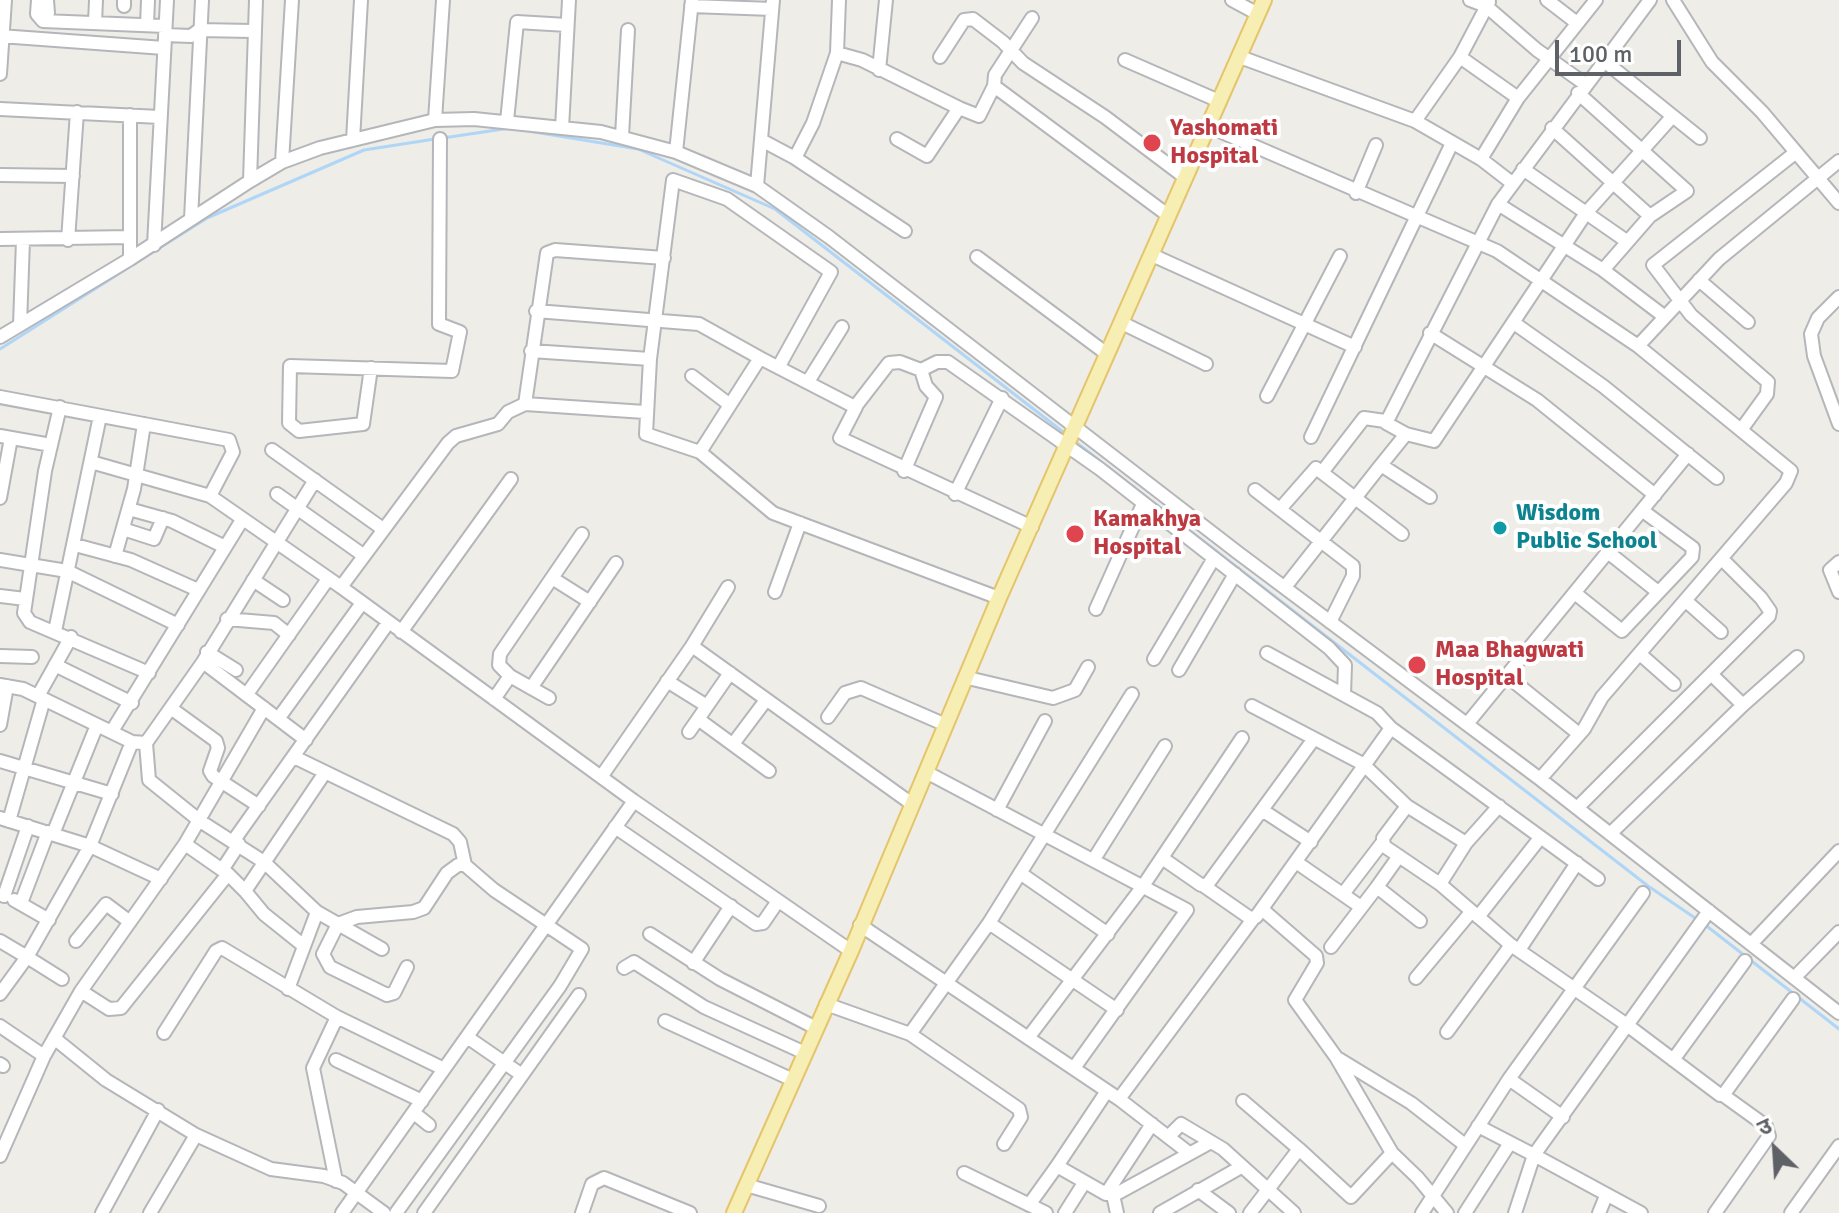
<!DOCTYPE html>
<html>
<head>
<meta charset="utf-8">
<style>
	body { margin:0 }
	#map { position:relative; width:1839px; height:1213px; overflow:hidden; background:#efede7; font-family:Signika,"Noto Sans Devanagari",sans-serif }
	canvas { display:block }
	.north { position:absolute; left:1735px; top:1109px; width:80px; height:80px; -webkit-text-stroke:6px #fff; paint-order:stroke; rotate:335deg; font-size:22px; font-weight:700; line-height:32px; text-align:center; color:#5e6165 }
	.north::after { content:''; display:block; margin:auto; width:28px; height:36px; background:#5e6165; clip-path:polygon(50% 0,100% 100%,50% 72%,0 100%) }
	.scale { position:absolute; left:1555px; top:40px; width:126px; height:36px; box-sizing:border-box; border:4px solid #5e6165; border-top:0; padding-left:10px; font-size:24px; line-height:28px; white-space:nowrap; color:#5e6165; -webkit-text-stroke:6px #fff; paint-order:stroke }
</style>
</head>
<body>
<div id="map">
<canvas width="1839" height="1213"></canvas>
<div class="north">उ</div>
<div class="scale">100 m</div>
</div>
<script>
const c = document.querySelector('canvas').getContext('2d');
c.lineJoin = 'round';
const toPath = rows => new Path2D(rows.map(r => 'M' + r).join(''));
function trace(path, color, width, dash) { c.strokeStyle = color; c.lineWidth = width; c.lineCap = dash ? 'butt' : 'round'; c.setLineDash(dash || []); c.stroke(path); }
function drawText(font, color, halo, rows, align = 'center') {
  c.font = font + ' Signika,sans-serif'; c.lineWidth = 8; c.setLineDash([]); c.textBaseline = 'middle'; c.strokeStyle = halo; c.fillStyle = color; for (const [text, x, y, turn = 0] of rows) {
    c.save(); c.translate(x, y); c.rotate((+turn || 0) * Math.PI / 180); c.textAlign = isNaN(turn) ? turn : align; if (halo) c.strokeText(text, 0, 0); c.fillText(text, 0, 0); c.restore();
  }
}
trace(toPath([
	[443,138,510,128,638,149,775,209,1067,435],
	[0,349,207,218,364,150,435,139],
	[1073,440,1648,886,1698,920],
	[1704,924,1839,1029]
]), '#afd5f7', 3);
const minor = toPath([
	[38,0,37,14,43,21,165,26],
	[47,0,48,13],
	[1232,0,1258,14],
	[1470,0,1486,6,1537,50,1585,84],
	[1547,0,1577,23],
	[1650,0,1498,204,1386,423,1406,434,1434,441,1586,213,1672,117],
	[1673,0,1712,62,1762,112,1839,203],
	[124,6,124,0],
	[691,6,772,9],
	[95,23,96,0],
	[147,25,148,0],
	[165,35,191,36,199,30,252,31],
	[0,36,164,48],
	[837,53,862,60,959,108,927,156,897,139],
	[940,57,964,20,973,19,1003,42,1023,63,1105,117,1186,178],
	[1240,57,1415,121,1481,159,1512,183],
	[1460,57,1518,98],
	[1125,60,1219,101],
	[1603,60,1700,138],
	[879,70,886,0],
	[0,74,5,0],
	[994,86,1169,216],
	[1578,93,1687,191,1650,216,1603,270],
	[959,108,979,116,994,86,995,75,1032,18],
	[0,109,160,117],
	[130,115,130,237],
	[435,120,443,0],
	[507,121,517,22,567,25],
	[1415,121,1460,57,1489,2],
	[1210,127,1497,251,1638,346,1791,471,1786,483,1602,697,1584,729,1540,779],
	[562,128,569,0],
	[1552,128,1650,216],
	[622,136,628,30],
	[353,140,361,0],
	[763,141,795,158,905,231],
	[676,152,692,0],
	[795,158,813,123,837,53,839,0],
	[1481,159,1518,98,1596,0],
	[282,162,292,0],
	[1523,169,1625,240],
	[0,175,73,176],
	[250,181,256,0],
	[757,186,773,0],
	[1356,193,1376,145],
	[1498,204,1603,270,1665,317],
	[191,219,202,0],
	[0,239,130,237,130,259],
	[68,240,77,112],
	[154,245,167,0],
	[1152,255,1355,347],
	[977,257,1107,354],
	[1699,280,1748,322],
	[1839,297,1818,318,1811,334,1814,356,1839,424],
	[536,311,699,324,760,358],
	[1122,323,1206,364],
	[1514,323,1603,386,1717,478],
	[20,325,23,240],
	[1430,333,1537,400,1655,495],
	[0,337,130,259,250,181,282,162,320,148,435,120,474,119,601,132,676,152,757,186,829,237,1237,552,1540,779,1839,1013],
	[1638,346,1719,259,1839,161],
	[531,351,650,359],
	[779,366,831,272,727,199,673,180,650,359,646,434,700,452,773,513,999,598],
	[371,368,363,424,299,431,289,423,290,366,452,371,460,332,439,324,440,139],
	[692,376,730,405],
	[809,380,842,327],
	[1267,396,1340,256],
	[0,397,229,440,233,452,210,496],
	[60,407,45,471,24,613,30,622,149,673],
	[856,407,840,438,1032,527],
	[645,412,525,404,547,253,555,250,664,258],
	[1741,430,1767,394,1768,382,1691,315,1653,265,1795,153],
	[0,436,51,445],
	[1311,437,1452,143],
	[272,450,383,529],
	[700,452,760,358,855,407,889,363,900,362,921,370,937,362,948,362,1100,469,1329,648,1345,665,1344,695],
	[91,462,210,496,341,587,634,801,851,951],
	[1381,465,1406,434],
	[904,471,936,397,926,386,921,370],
	[1323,471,1364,418,1385,421],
	[1255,490,1353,566,1353,576,1330,622],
	[277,494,363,555],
	[955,494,1002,398],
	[0,498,11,438],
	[129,509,172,521,225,547],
	[1280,509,1316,468,1402,534],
	[123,529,154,539,163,518],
	[75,545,131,560,198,590],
	[1609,553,1658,592],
	[115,556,134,489,144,424],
	[0,560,67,571,178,625],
	[1839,562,1830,570,1839,592],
	[552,578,590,602],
	[253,580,283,600],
	[341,587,448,443,456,436,498,424,508,412,525,404],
	[1285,587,1381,465,1430,497],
	[775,592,800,523],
	[1576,594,1622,631,1692,557,1693,548,1643,511],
	[0,596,25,599],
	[1686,601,1721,632],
	[1096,609,1143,504],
	[227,619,274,623,289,635],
	[55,631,100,416],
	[401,632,511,479],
	[692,646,912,804],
	[207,652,236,670],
	[1640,654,1674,684],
	[0,656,32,657],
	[1154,659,1214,558],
	[203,662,306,740],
	[55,665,132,703],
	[1179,670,1235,574],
	[1711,674,1743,705,1797,657],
	[510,676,549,698],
	[1507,676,1579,734],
	[968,678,1053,698,1075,690,1088,667],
	[667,681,707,706],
	[0,685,23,689,132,742,146,743,149,780,200,821,264,862,317,912,382,949],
	[531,688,616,563],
	[247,694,328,579],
	[38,696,71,637],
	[494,699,510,676,499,665,500,654,582,534],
	[1252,706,1363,764,1407,806,1383,838,1384,846,1440,884,1511,945,1627,1025,1720,1095,1724,1094,1793,999],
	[172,709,216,741,218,748,210,771,213,776,259,806],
	[828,717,845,693,861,688,946,725],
	[278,719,362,603],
	[698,719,769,771],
	[1467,724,1688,454],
	[0,725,7,686],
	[1391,728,1598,879],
	[112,731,242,520],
	[689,732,730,673],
	[146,743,203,662,315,480],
	[733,744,766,700],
	[294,757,453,834,460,842,465,865],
	[0,761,112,794],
	[926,772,1187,910,1074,1068],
	[601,777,692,646,728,587],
	[1407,806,1466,843],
	[1578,807,1769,616,1770,611,1761,598,1723,560],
	[997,810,1045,721],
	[1262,810,1311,842],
	[0,818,90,846,161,879],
	[9,821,44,699],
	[615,827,756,924,763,923,778,901],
	[53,834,97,725],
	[1610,834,1743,705],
	[234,840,388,623],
	[185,844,228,874],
	[1399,856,1377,887,1420,921],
	[1162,858,1201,885,1207,885,1313,740],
	[1094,859,1165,746],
	[1296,862,1361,907],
	[222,870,239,844],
	[1020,873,1108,934],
	[1440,884,1466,843,1499,806],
	[1204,886,1250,918,1256,917,1391,728,1377,713,1267,653],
	[245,891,264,914,304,946],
	[1343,894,1382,843],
	[4,896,28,826],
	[14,900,49,920],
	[21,903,48,832],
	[1478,917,1540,838],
	[989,923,1132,694],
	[860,925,1119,1099,1189,1153],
	[650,934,720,979,816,1028],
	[0,941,27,957,90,846,132,742],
	[76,941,106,904,130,922],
	[1751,944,1839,851],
	[1331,947,1377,887],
	[1519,950,1577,863],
	[693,963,731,906],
	[624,968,634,962,704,1007,805,1053],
	[1416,978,1471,912],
	[1794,978,1839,932],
	[288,989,317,912],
	[81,991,109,1009,121,1008,228,874,245,891,324,774],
	[0,994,27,957,62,979],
	[826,1004,910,1034,1019,1109,1021,1117,1004,1144],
	[665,1021,793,1080],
	[0,1026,44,1056],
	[1447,1032,1511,945],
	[164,1033,216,951,222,948,337,1017,444,1069],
	[910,1034,989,923,1117,1010],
	[467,1037,522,1075],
	[54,1038,106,1080,196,1135,271,1169,324,1176,343,1183,384,1213],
	[1028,1038,1143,886,1242,738],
	[1339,1059,1411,1103,1465,1145],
	[336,1060,422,1101],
	[1673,1060,1745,961],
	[0,1064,3,1066],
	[1107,1091,1057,1166,1106,1194,1152,1124],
	[1119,1099,1253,919],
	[1243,1101,1299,1149],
	[414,1113,429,1125],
	[1563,1117,1509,1079,1643,893],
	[1478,1126,1534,1155,1515,1213],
	[1169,1136,1181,1124,1223,1149,1294,1213],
	[1392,1153,1418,1178,1447,1213],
	[0,1156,44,1056,81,991,185,844,264,708],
	[964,1173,1046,1213],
	[336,1181,313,1068,337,1017],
	[746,1185,819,1206],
	[1198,1190,1229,1213],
	[1107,1194,1118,1193,1211,1142],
	[1113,1195,1117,1213],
	[1029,1205,1057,1166],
	[102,1213,158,1110],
	[150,1213,196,1135],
	[342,1213,634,801],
	[396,1213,560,986,582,949,494,890,465,865,458,865,447,873,424,908,413,912,357,917,338,924,323,954,330,967,387,995,394,993,407,967],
	[424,1213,579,995],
	[582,1213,592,1184,604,1178,690,1213],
	[1065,1213,1084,1183],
	[1160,1213,1241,1167],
	[1250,1213,1299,1149,1351,1197,1392,1153,1336,1057,1295,1000,1317,963,1316,956,1263,910],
	[1422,1213,1509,1079],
	[1465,1213,1510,1143],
	[1599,1213,1606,1196],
	[1641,1213,1534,1155,1709,911],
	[1715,1213,1769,1136,1766,1126,1723,1095],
	[1791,1213,1839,1146]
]);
const major = toPath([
	[734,1213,851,951,999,598,1264,0]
]);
trace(minor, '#b4b6ba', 16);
trace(major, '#e4c56b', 18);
trace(minor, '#fff', 12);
trace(major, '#f7eeb3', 14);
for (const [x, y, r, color] of [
	[1152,143,10,"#e0444e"],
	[1500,528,8,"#0f9aa8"],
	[1075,534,10,"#e0444e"],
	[1417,665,10,"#e0444e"]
]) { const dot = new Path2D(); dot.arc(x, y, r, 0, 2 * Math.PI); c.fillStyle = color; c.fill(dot); trace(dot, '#fff', 3); }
drawText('bold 24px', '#be3a42', '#fff', [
	["Yashomati",1170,129],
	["Hospital",1170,157],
	["Kamakhya",1093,520],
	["Hospital",1093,548],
	["Maa Bhagwati",1435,651],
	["Hospital",1435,679]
], 'left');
drawText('bold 24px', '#0d838f', '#fff', [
	["Wisdom",1516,514],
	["Public School",1516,542]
], 'left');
</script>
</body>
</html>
